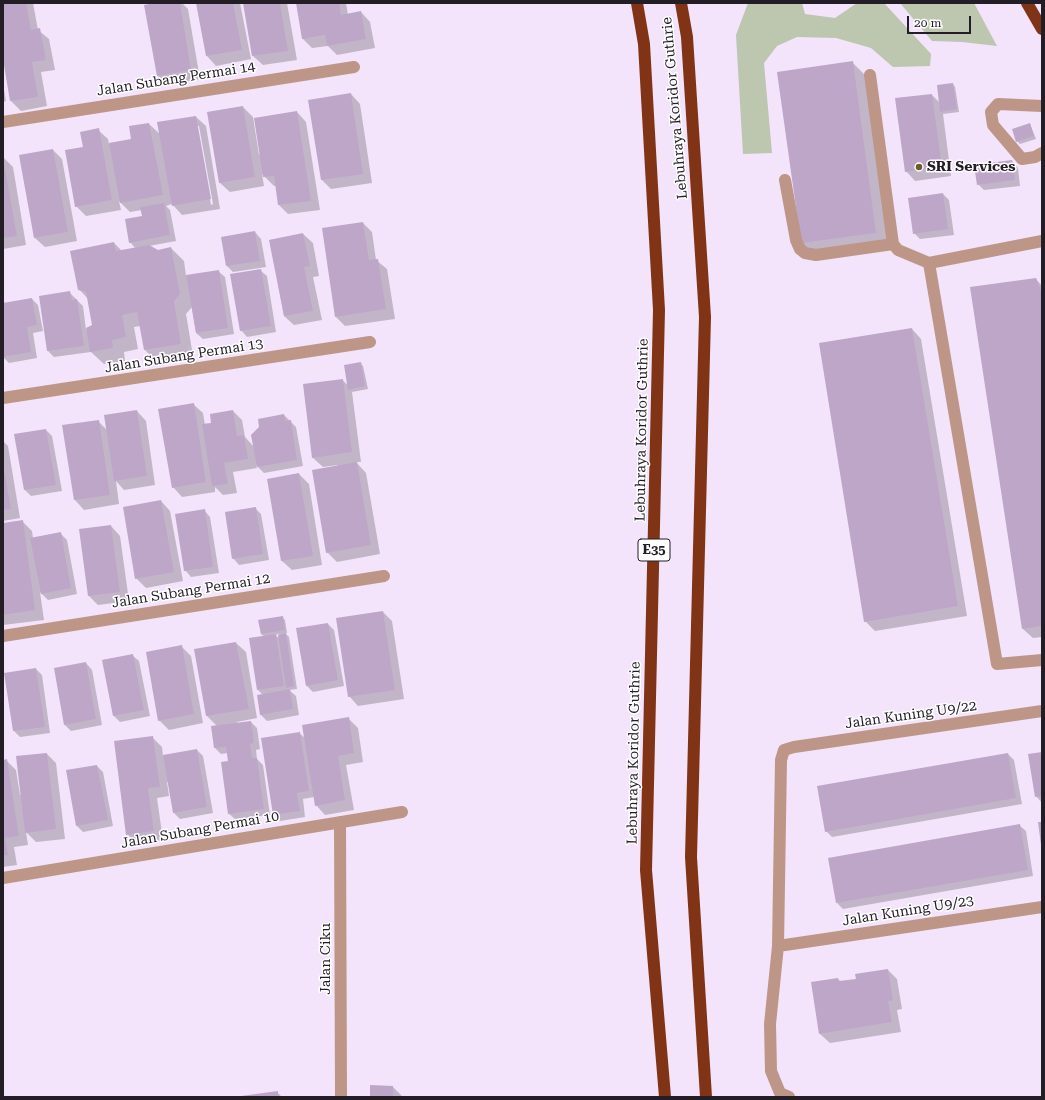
<!DOCTYPE html>
<html>
<head>
<meta charset="utf-8">
<style>
	body { margin:0 }
	#map { position:relative; width:1045px; height:1100px; overflow:hidden; background:#f3e3fb; font-family:"Roboto Serif",serif }
	canvas { display:block }
	.frame { position:absolute; inset:0; border:4px solid #231d26; pointer-events:none }
	.scale { position:absolute; left:907px; top:16px; width:64px; height:18px; box-sizing:border-box; border:2px solid #231d26; border-top:0; padding-left:5px; font-size:12px; line-height:14px; white-space:nowrap; color:#231d26; -webkit-text-stroke:3px #fff; paint-order:stroke }
</style>
</head>
<body>
<div id="map">
<canvas width="1045" height="1100"></canvas>
<div class="frame"></div>
<div class="scale">20 m</div>
</div>
<script>
const c = document.querySelector('canvas').getContext('2d');
c.lineJoin = 'round';
function fillPath(path, color) { c.fillStyle = color; c.fill(path, 'evenodd'); }
const toPath = rows => new Path2D(rows.map(r => 'M' + r).join(''));
function trace(path, color, width, dash) { c.strokeStyle = color; c.lineWidth = width; c.lineCap = dash ? 'butt' : 'round'; c.setLineDash(dash || []); c.stroke(path); }
function drawText(font, color, halo, rows, align = 'center') {
  c.font = font + ' "Roboto Serif",serif'; c.lineWidth = 3; c.setLineDash([]); c.textBaseline = 'middle'; c.strokeStyle = halo; c.fillStyle = color; for (const [text, x, y, turn = 0] of rows) {
    c.save(); c.translate(x, y); c.rotate((+turn || 0) * Math.PI / 180); c.textAlign = isNaN(turn) ? turn : align; if (halo) c.strokeText(text, 0, 0); c.fillText(text, 0, 0); c.restore();
  }
}
fillPath(toPath([
	[748,3,802,3,805,14,835,18,857,3,884,3,931,54,930,66,893,67,871,48,836,38,797,37,777,46,764,63,772,153,743,154,736,35],
	[900,3,974,3,997,46,962,42,932,41]
]), '#bdc6ae');
fillPath(toPath([
	[3,3,33,3,38,30,49,39,55,70,41,72,47,106,21,111,11,101,3,53],
	[160,3,182,3,188,9,200,79,167,85,157,75],
	[197,3,240,3,251,59,216,66,207,56],
	[244,3,287,3,297,60,263,65,253,56],
	[297,3,346,3,348,15,361,12,370,22,375,48,337,55,328,46,312,48,303,39],
	[852,62,865,75,888,245,814,255,801,243],
	[3,84,6,101,3,102],
	[953,84,955,87,959,112,943,114,951,176,915,181,906,171,932,95,940,103],
	[351,94,360,104,372,183,331,189,322,180],
	[243,107,253,117,259,155,297,112,306,122,320,210,288,214,279,205,276,186,274,186,262,174,264,186,230,192,220,183],
	[196,117,206,126,220,209,182,215,172,204,166,206,170,210,176,241,149,246,158,251,171,248,184,261,186,276,218,271,225,277,234,334,203,339,196,333,192,307,186,314,193,356,157,362,145,350,140,326,134,327,138,349,124,352,125,361,104,364,91,352,54,357,48,351,70,293,83,306,86,330,93,326,88,299,79,289,114,243,122,251,136,249,130,242,143,217,142,210,130,212,119,201,121,210,86,216,76,206,84,148,98,130,108,139,109,144,132,140,130,127,149,124,161,135],
	[197,126,199,126,213,204,211,205],
	[1030,124,1036,139,1020,144,1017,141],
	[53,150,62,159,77,241,45,247,35,238],
	[3,157,13,167,26,245,3,249],
	[1012,161,1018,168,1020,186,984,190,978,184],
	[943,194,949,200,954,235,920,239,914,233],
	[363,223,372,232,376,260,387,269,395,319,345,326,336,317],
	[255,232,261,239,266,267,233,272,227,266,223,238],
	[303,234,313,243,319,276,313,277,322,320,294,325,284,316,270,240],
	[260,270,267,276,276,332,247,337,241,330],
	[1036,279,1042,286,1042,637,1033,638,1023,629],
	[32,299,38,305,43,331,33,333,37,358,9,363,3,357,3,304],
	[912,329,921,339,967,616,875,631,865,621],
	[360,363,363,366,368,389,352,392,361,462,356,462,366,473,380,554,337,562,327,552,338,465,323,467,313,458,342,380,349,386],
	[193,404,203,413,205,425,212,424,233,411,242,420,245,437,254,447,260,427,284,415,296,427,303,466,264,473,256,465,257,468,233,472,237,493,223,495,215,487,215,492,182,497,173,487],
	[137,411,146,421,155,485,124,490,116,481,119,504,84,510,75,500,63,426,98,421,107,430],
	[46,430,52,436,62,491,31,496,25,490],
	[3,441,8,446,20,518,3,521],
	[299,474,309,484,322,565,292,570,282,561],
	[161,501,170,511,183,581,146,588,136,578],
	[255,508,261,514,269,560,239,565,233,558],
	[204,510,210,517,219,573,191,577,185,570],
	[22,521,32,531,33,538,60,533,67,540,77,594,48,600,40,592,44,620,3,625,3,524],
	[111,526,120,536,129,601,98,605,89,596],
	[383,612,392,621,404,699,358,706,349,696],
	[282,617,285,620,287,633,285,633,289,637,297,689,289,690,296,696,299,715,267,721,261,715,263,695,258,690,265,637,261,634,259,621],
	[279,634,280,639,275,635],
	[328,624,334,630,344,686,313,692,307,686],
	[236,643,246,652,257,718,237,722,237,724,251,722,257,728,260,749,256,750,257,759,263,765,270,815,235,819,228,813,228,753,221,754,215,748,217,726,207,716,195,650],
	[182,647,191,656,203,723,169,730,159,720],
	[132,655,139,661,150,716,120,722,114,716,103,660],
	[86,663,92,670,102,725,71,731,65,725],
	[36,669,42,675,50,733,20,737,14,731],
	[348,718,358,728,363,762,346,765,354,810,325,815,316,805,314,797,303,799,305,817,280,821,274,814,299,733,305,738],
	[152,737,162,747,163,756,197,750,203,756,213,813,180,819,174,813,169,782,167,782,169,796,157,798,163,840,137,844,127,834],
	[1042,753,1042,803,1036,796],
	[47,754,56,763,65,839,36,842,26,832,28,845,14,847,17,865,3,867,3,761,6,760,16,770,20,795,22,795],
	[1008,754,1014,760,1022,804,832,837,826,831],
	[97,766,103,772,113,826,83,832,77,826],
	[1019,825,1026,831,1033,876,843,909,837,903],
	[888,970,897,979,902,1009,897,1010,901,1032,830,1043,820,1034,838,979,841,982,857,980],
	[393,1087,403,1097,371,1097],
	[277,1092,282,1097,242,1097]
]), '#0003');
fillPath(toPath([
	[3,3,26,3,31,30,40,28,46,60,32,62,38,97,10,101,3,59],
	[154,3,180,3,191,70,157,76,144,5],
	[196,3,233,3,242,50,206,56],
	[243,3,280,3,288,51,252,56],
	[296,3,339,3,341,15,361,11,366,39,327,46,325,35,302,39],
	[853,61,876,233,801,243,777,72],
	[953,83,957,109,940,112,937,85],
	[351,93,363,174,321,180,308,100],
	[932,94,942,167,905,172,895,98],
	[243,106,255,177,219,183,207,112],
	[297,111,311,201,278,205,274,176,263,177,254,118],
	[196,116,211,199,172,206,157,122],
	[149,123,163,195,120,203,109,143,131,139,129,126],
	[1030,123,1034,136,1016,142,1012,129],
	[99,128,112,200,75,207,65,150,83,147,80,132],
	[53,149,68,232,34,238,19,155],
	[3,158,17,236,3,238],
	[1012,160,1015,180,977,185,974,165],
	[943,193,948,229,913,234,908,198],
	[164,203,170,235,129,243,125,219,142,216,140,207],
	[363,222,369,260,378,259,386,309,335,317,322,228],
	[255,231,260,261,226,266,221,237],
	[303,233,310,266,304,267,313,311,284,316,269,240],
	[114,242,116,251,149,245,158,250,171,247,180,294,174,301,181,344,144,350,137,312,122,315,126,337,112,340,113,348,90,352,86,328,92,325,86,292,78,290,70,251],
	[261,269,271,326,240,331,230,274],
	[219,270,228,328,196,333,186,275],
	[1036,278,1042,293,1042,626,1022,629,970,287],
	[70,291,72,300,77,299,84,346,47,351,39,296],
	[32,298,37,325,27,327,31,352,3,357,3,303],
	[912,328,958,606,864,622,819,343],
	[361,362,365,386,348,390,344,365],
	[343,379,352,452,312,458,303,384],
	[194,403,206,482,172,488,158,409],
	[137,410,147,476,114,481,104,415],
	[233,410,237,436,244,435,248,459,224,463,228,484,212,486,202,424,211,423,210,414],
	[284,414,285,421,291,420,297,460,257,467,251,435,259,427,258,419],
	[99,420,110,495,74,500,62,425],
	[46,429,56,485,24,490,14,434],
	[357,462,371,545,326,553,312,470],
	[3,464,11,509,3,510],
	[299,473,313,556,281,561,267,479],
	[161,500,174,572,135,579,123,507],
	[256,507,263,554,232,559,225,512],
	[205,509,213,567,184,571,175,514],
	[23,520,35,610,3,615,3,523],
	[111,525,120,592,88,596,79,529],
	[61,532,71,588,41,594,30,538],
	[383,611,395,690,348,697,336,618],
	[283,616,285,630,261,634,258,620],
	[328,623,338,680,306,686,296,628],
	[286,633,294,686,286,688,278,635],
	[276,634,284,686,257,690,249,638],
	[236,642,249,709,206,716,194,649],
	[182,645,194,714,158,721,146,652],
	[133,654,144,710,113,716,102,660],
	[86,662,96,719,64,725,54,668],
	[36,668,45,727,13,731,4,673],
	[290,689,293,709,260,715,257,695],
	[349,717,354,753,338,756,345,800,315,806,302,725],
	[251,721,254,743,250,744,252,758,257,758,264,809,228,814,221,762,228,761,226,747,214,748,211,726],
	[300,732,309,791,297,793,300,811,273,815,261,738],
	[153,736,160,787,148,788,154,831,126,835,114,741],
	[197,749,207,807,173,813,163,755],
	[1042,752,1042,796,1035,797,1028,754],
	[47,753,56,829,25,833,16,756],
	[1008,753,1016,798,825,832,817,786],
	[7,759,19,836,5,838,8,855,3,856,3,760],
	[97,765,108,820,76,826,66,770],
	[1038,822,1042,822,1042,845,1041,845],
	[1020,824,1028,870,836,903,828,858],
	[888,969,893,1000,888,1001,892,1022,819,1034,811,982,838,978,839,981,856,979,855,974],
	[370,1085,393,1086,393,1097,370,1097],
	[278,1091,278,1097,241,1097,241,1096]
]), '#bda6c8');
trace(toPath([
	[1042,106,998,104,991,112,993,125,1022,159,1035,157,1042,153],
	[785,180,796,240,800,249,805,253,816,255,893,244],
	[929,263,997,664,1042,660]
]), '#bd9688', 12);
trace(toPath([
	[870,75,893,244,898,250,929,263,1042,241],
	[3,122,354,67],
	[3,398,370,342],
	[3,636,384,576],
	[340,822,341,1097],
	[3,878,402,812],
	[778,946,1042,907],
	[789,1097,780,1093,771,1071,770,1024,778,946,781,760,784,750,794,747,1042,711]
]), '#bd9688', 12);
trace(toPath([
	[637,3,644,44,659,310,646,870,665,1097],
	[681,3,687,37,705,317,691,857,706,1097],
	[1027,3,1042,29]
]), '#813415', 12);
for (const [x, y, r, color] of [
	[919,167,4,"#6b5c29"]
]) { const dot = new Path2D(); dot.arc(x, y, r, 0, 2 * Math.PI); c.fillStyle = color; c.fill(dot); trace(dot, '#fff', 1.5); }
for (const [x, y, w] of [
	[654,550,32]
]) { const box = new Path2D(); box.roundRect(x - w / 2, y - 11, w, 22, 3); c.fillStyle = '#fff'; c.fill(box); trace(box, '#231d26', 1); }
drawText('bold 13px', '#231d26', null, [
	["E35",654,550]
]);
drawText('14px', '#231d26', '#fff', [
	["Jalan Subang Permai 14",176,79,-9],
	["Lebuhraya Koridor Guthrie",675,108,-95],
	["Jalan Subang Permai 13",184,356,-9],
	["Lebuhraya Koridor Guthrie",642,430,-89],
	["Jalan Subang Permai 12",191,591,-9],
	["Jalan Kuning U9/22",911,715,-8],
	["Lebuhraya Koridor Guthrie",634,753,-89],
	["Jalan Subang Permai 10",200,830,-10],
	["Jalan Kuning U9/23",908,911,-9],
	["Jalan Ciku",326,959,-90]
]);
drawText('bold 14px', '#231d26', '#fff', [
	["SRI Services",927,167]
], 'left');
</script>
</body>
</html>
